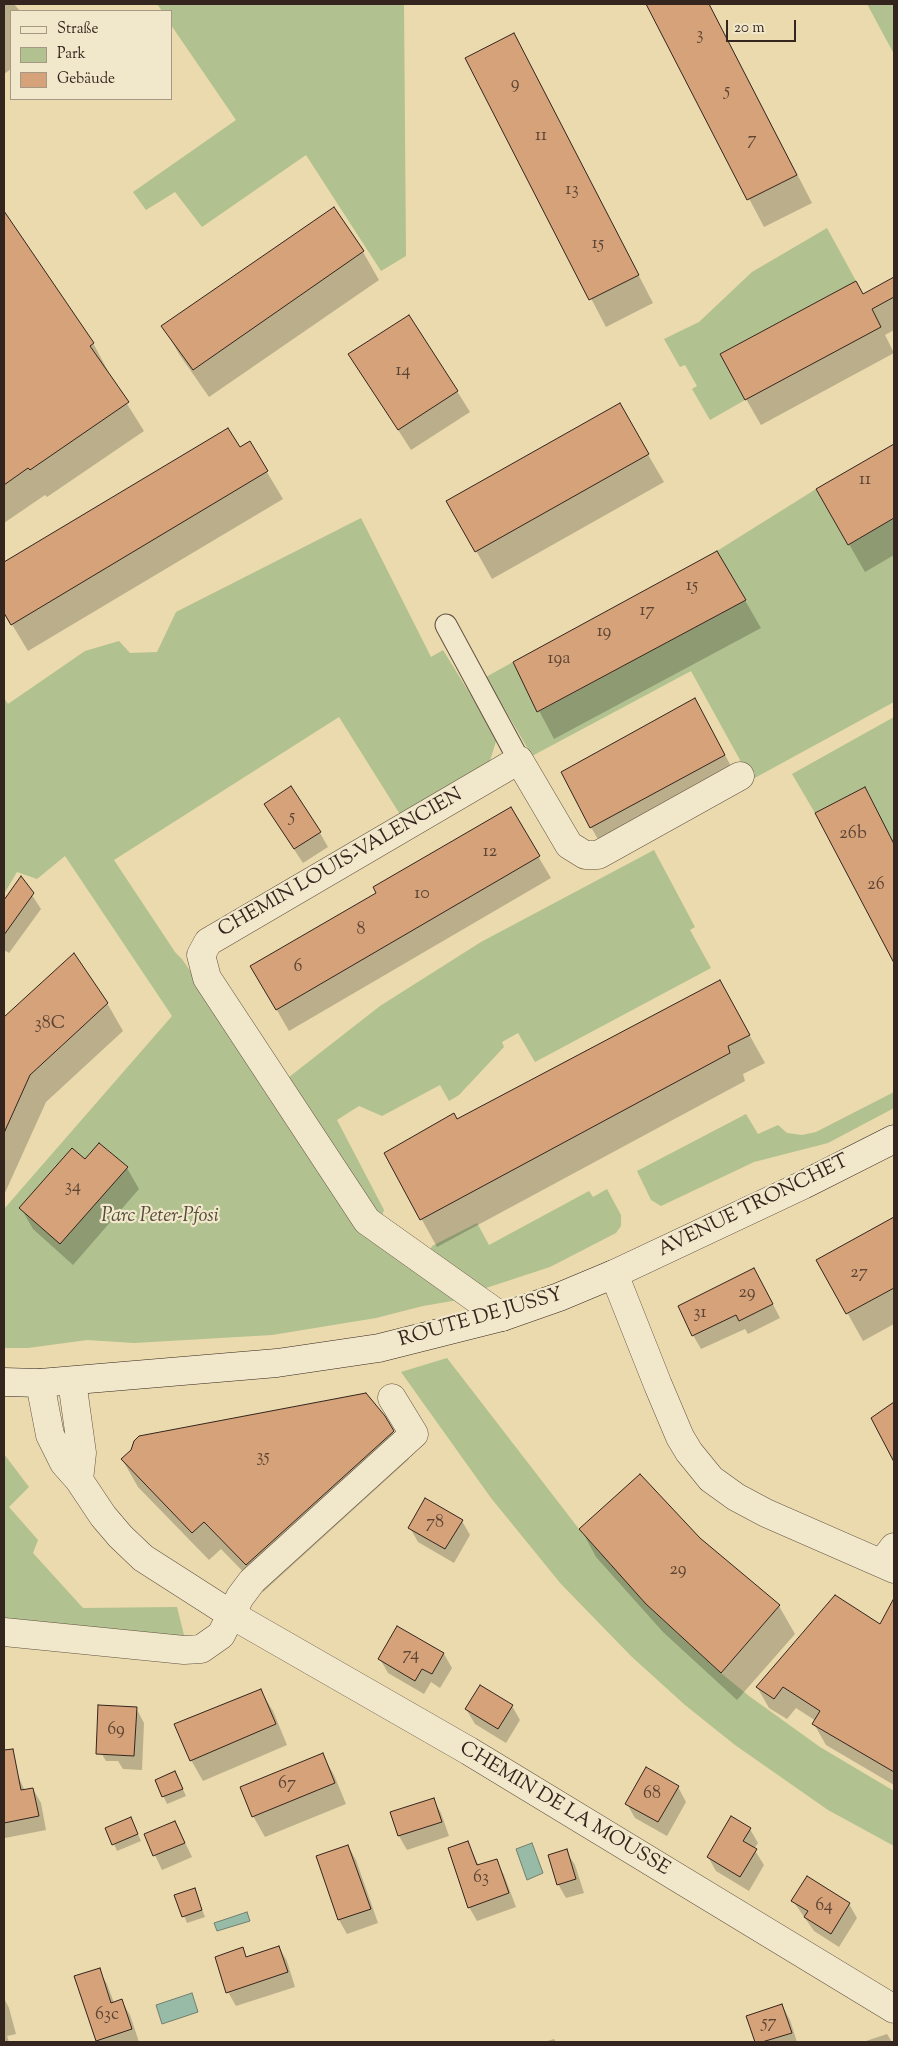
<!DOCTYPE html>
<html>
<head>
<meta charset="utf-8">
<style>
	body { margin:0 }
	#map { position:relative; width:898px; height:2046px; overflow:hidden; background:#eadaad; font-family:"Sorts Mill Goudy",serif }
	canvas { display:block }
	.frame { position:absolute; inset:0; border:5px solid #34251e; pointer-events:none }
	.legend { position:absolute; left:10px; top:10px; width:162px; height:90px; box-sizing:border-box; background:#f1e7ca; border:1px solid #a59985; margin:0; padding:6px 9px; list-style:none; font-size:15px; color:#34251e }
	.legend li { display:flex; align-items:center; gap:10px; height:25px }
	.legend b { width:25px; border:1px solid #a59985 }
	.scale { position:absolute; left:726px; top:20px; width:70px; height:22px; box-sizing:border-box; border:2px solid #34251e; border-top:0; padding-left:6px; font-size:15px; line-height:18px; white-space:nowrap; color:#34251e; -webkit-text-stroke:4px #f1e7ca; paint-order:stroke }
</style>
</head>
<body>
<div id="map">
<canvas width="898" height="2046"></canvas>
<div class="frame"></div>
<ul class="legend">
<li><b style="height:6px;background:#f1e7ca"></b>Straße</li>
<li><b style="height:14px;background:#b1c18f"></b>Park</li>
<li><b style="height:14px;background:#d5a279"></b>Gebäude</li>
</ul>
<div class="scale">20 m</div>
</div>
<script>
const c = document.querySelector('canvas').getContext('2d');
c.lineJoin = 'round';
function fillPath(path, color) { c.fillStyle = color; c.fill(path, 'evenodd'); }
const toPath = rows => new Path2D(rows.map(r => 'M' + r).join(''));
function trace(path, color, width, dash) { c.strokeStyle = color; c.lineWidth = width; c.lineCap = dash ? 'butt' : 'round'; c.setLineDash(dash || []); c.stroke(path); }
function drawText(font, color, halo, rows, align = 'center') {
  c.font = font + ' "Sorts Mill Goudy",serif'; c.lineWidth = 4.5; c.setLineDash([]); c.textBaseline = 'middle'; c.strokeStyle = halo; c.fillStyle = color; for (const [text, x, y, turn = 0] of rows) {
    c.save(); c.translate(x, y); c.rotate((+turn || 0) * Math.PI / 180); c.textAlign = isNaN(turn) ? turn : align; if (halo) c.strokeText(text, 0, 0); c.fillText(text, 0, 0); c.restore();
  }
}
fillPath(toPath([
	[157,4,404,4,406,256,381,271,306,155,202,227,175,192,146,210,133,192,236,120,171,25,171,11,162,11],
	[867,4,894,4,894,54],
	[827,228,856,281,720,354,745,400,710,420,692,389,697,386,685,365,680,367,664,339,699,322,752,272],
	[816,489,848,545,894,518,894,702,751,780,691,671,532,756,486,677,513,662,538,712,746,600,717,551],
	[361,518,431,657,443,650,497,738,489,764,401,816,339,717,114,860,175,952,182,959,351,1211,458,1300,423,1306,376,1318,272,1335,134,1343,87,1340,28,1348,4,1348,4,1209,172,1016,65,856,37,879,17,872,4,894,4,698,8,704,85,651,119,641,130,653,157,652,176,612],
	[894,717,894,844,865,787,815,813,792,774],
	[654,850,695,927,690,930,711,968,535,1062,518,1033,502,1042,504,1047,459,1095,449,1101,440,1085,382,1116,359,1106,337,1120,384,1210,381,1218,284,1081,380,1006,481,942],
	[894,1092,894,1108,828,1143,754,1162,661,1206,651,1200,637,1171,746,1114,758,1134,778,1125,787,1133,802,1135,816,1132],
	[607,1189,621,1215,621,1226,616,1233,550,1267,483,1289,428,1254,432,1246,477,1223,489,1245,589,1191,593,1197],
	[447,1358,579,1529,646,1604,721,1673,749,1696,820,1747,894,1791,894,1846,828,1810,735,1745,685,1705,632,1657,561,1584,491,1498,401,1372],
	[4,1454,29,1487,9,1507,38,1540,33,1553,83,1608,177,1607,185,1639,4,1623]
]), '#b1c18f');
const water = toPath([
	[532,1843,543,1873,527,1880,516,1849,532,1843],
	[247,1912,250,1921,217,1931,214,1923,247,1912],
	[192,1993,198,2012,162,2024,156,2005,192,1993]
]);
fillPath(water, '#98bba7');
trace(water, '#707f70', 1);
fillPath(toPath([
	[4,4,14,4,20,11,11,11,11,69,4,74],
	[647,4,709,4,812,203,764,227],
	[514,35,653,303,606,327,466,59],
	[333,209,363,252,379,280,209,397,179,354,163,326],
	[4,213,93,343,108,371,107,372,144,431,47,497,45,495,4,523],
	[894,279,894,330,885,335,894,353,761,425,746,399,863,295],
	[350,355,457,391,470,412,411,450],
	[619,405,664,482,492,579,448,501],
	[228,430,239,449,249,442,283,499,28,651,4,611,4,563],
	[894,446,894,555,865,572,818,490],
	[717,552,761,628,554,739,514,663],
	[710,727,740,783,607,855,591,827],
	[510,809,551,878,289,1031,252,967,378,893],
	[817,814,880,816,894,844,894,960],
	[274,819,320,833,328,847,303,863],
	[21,878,41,909,9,953,4,950,4,902],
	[74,955,107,1003,123,1031,46,1102,4,1195,4,1018],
	[735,1009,765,1063,743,1074,745,1081,437,1247,386,1154,457,1120],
	[85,1161,127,1168,139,1189,73,1265,33,1229,21,1208],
	[894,1219,894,1324,863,1341,818,1260],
	[762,1283,780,1318,748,1334,745,1329,701,1349,693,1335],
	[894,1404,894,1459,873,1419],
	[393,1432,409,1459,263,1592,221,1549,209,1560,138,1487,122,1459],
	[462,1521,470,1535,454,1563,418,1542,410,1528],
	[581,1529,699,1539,779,1606,795,1634,737,1700,663,1632,596,1557],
	[886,1615,894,1619,894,1785,826,1745,814,1724,816,1721,796,1708,787,1719,769,1708,757,1687,880,1626],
	[398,1628,444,1654,452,1668,440,1688,431,1682,424,1694,388,1673,380,1659],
	[260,1690,273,1711,287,1745,203,1781,191,1760],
	[512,1706,520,1720,506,1743,475,1724,466,1709],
	[136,1708,144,1723,142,1770,123,1769,118,1761,106,1761,97,1746],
	[322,1754,334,1775,346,1804,265,1837,253,1816],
	[175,1772,186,1796,167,1804,156,1780],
	[17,1774,25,1791,33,1789,41,1803,46,1830,5,1838,4,1835,4,1777],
	[678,1787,686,1802,667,1836,635,1818,627,1804],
	[433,1799,441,1813,449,1836,407,1850,399,1836,391,1813],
	[175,1822,192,1857,162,1870,145,1834],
	[134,1825,141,1841,117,1851,114,1844],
	[750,1829,758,1843,754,1849,764,1865,749,1891,716,1871,708,1857],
	[468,1843,479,1866,496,1861,504,1875,516,1907,477,1921,469,1907],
	[348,1846,356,1860,378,1923,347,1934,339,1920],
	[566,1851,575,1865,584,1893,566,1898,558,1884],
	[194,1889,205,1917,187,1923,176,1896],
	[793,1901,849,1904,857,1918,839,1947,814,1931],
	[279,1947,287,1961,295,1987,236,2006,228,1992,242,1949,247,1958],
	[99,1970,107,1984,114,2003,121,2000,130,2015,139,2042,98,2042,97,2041],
	[4,1998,9,2008,16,2034,7,2036,9,2042,4,2042],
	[782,2005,790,2020,797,2042,756,2042,748,2017],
	[887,2034,892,2042,863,2042],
	[554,2039,556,2042,544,2042]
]), '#0003');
const building = toPath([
	[646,4,709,4,797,175,747,200,646,4],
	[514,33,639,275,589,300,465,58,514,33],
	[334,207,364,251,193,370,161,326,334,207],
	[4,211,94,343,90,346,129,402,30,470,28,468,4,485,4,211],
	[894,277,894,297,872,309,881,327,745,400,720,354,856,281,863,294,894,277],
	[409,315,458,391,398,430,348,354,409,315],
	[620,403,649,454,475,552,446,501,620,403],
	[228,428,240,447,250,441,268,471,11,625,4,613,4,562,228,428],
	[894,444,894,518,848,545,816,489,894,444],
	[717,551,746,600,537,712,513,662,717,551],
	[695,698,725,755,590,828,561,772,695,698],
	[291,786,321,832,294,849,264,804,291,786],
	[865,787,894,844,894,963,815,813,865,787],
	[511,807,540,856,276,1010,250,966,376,893,373,887,511,807],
	[21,876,34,893,4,935,4,900,21,876],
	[74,953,108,1003,30,1075,4,1133,4,1017,74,953],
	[720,980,750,1035,728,1046,730,1053,420,1220,384,1153,454,1113,457,1119,720,980],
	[99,1143,128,1167,60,1244,19,1208,72,1148,85,1159,99,1143],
	[894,1217,894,1288,846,1314,816,1260,894,1217],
	[754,1268,773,1304,739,1321,736,1315,692,1336,678,1306,754,1268],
	[366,1393,385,1416,394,1431,246,1565,204,1522,192,1533,121,1459,131,1450,134,1441,139,1436,366,1393],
	[894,1402,894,1462,871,1418,894,1402],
	[640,1474,700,1538,780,1605,721,1673,646,1604,579,1529,640,1474],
	[425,1498,463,1520,445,1549,408,1528,425,1498],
	[835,1595,880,1624,894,1598,894,1772,812,1724,820,1711,783,1687,774,1699,756,1687,835,1595],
	[397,1626,444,1653,432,1674,422,1669,415,1681,378,1659,397,1626],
	[480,1685,513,1705,498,1729,465,1709,480,1685],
	[261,1689,276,1724,190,1761,174,1724,261,1689],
	[98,1705,137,1707,134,1756,96,1754,98,1705],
	[13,1749,21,1790,33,1788,39,1816,4,1823,4,1750,13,1749],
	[323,1753,335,1783,252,1817,240,1787,323,1753],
	[646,1767,679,1786,658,1822,625,1804,646,1767],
	[175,1771,183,1789,162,1797,155,1780,175,1771],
	[434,1798,442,1822,398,1836,390,1812,434,1798],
	[731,1816,751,1828,743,1841,757,1849,740,1877,707,1857,731,1816],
	[131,1817,138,1834,112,1845,105,1828,131,1817],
	[175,1821,185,1843,153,1856,144,1834,175,1821],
	[468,1841,477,1865,497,1859,509,1893,468,1908,448,1848,468,1841],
	[348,1845,371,1909,338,1920,316,1856,348,1845],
	[567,1849,576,1879,557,1885,548,1855,567,1849],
	[807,1876,850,1903,831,1934,804,1917,808,1911,791,1901,807,1876],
	[195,1888,202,1910,182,1917,174,1895,195,1888],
	[279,1946,288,1972,226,1993,215,1957,243,1947,246,1957,279,1946],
	[100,1968,111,2003,122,1999,132,2029,96,2041,74,1976,100,1968],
	[782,2004,792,2033,762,2042,755,2042,746,2016,782,2004]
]);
fillPath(building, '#d5a279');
trace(building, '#34251e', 1);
const pedestrian = toPath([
	[446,625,519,760]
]);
const minor = toPath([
	[502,1317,367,1221,207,978,201,955,208,942,519,760,569,845,585,855,598,855,740,776],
	[882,1563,894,1547],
	[4,1632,184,1650,201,1649,221,1635,240,1597,252,1581,414,1434,392,1398]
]);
const tertiary = toPath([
	[614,1274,658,1385,680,1437,689,1452,711,1479,736,1497,766,1513,894,1569],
	[72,1381,82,1453,79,1480],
	[40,1383,50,1435,64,1463,79,1480,103,1516,120,1536,143,1558,232,1615,469,1751,894,2009]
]);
const secondary = toPath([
	[4,1382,40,1383,277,1363,379,1348,502,1317,559,1297,614,1274,803,1185,894,1139]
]);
trace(pedestrian, '#625242', 23);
trace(minor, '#625242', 29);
trace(tertiary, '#625242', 29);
trace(secondary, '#34251e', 29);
trace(pedestrian, '#f1e7ca', 21);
trace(minor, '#f1e7ca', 28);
trace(tertiary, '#f1e7ca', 28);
trace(secondary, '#f1e7ca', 28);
drawText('18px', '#5c4435', null, [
	["3",700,36],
	["9",515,85],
	["5",727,92],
	["11",541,137],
	["7",752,141],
	["13",572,191],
	["15",598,245],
	["14",403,372],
	["11",865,481],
	["15",692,587],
	["17",647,612],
	["19",604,633],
	["19a",559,660],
	["5",292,818],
	["26b",853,835],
	["12",490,853],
	["26",876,886],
	["10",422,895],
	["8",361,931],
	["6",298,968],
	["38C",50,1025],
	["34",73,1188],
	["27",859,1274],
	["29",747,1294],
	["31",700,1314],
	["35",263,1458],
	["78",435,1524],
	["29",678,1571],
	["74",411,1656],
	["69",116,1731],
	["67",287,1785],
	["68",652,1795],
	["63",481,1879],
	["64",824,1907],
	["63c",107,2016],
	["57",769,2024]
]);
drawText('20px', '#34251e', '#f1e7ca', [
	["CHEMIN LOUIS-VALENCIEN",341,864,-30],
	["AVENUE TRONCHET",754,1207,-26],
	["ROUTE DE JUSSY",481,1319,-16],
	["CHEMIN DE LA MOUSSE",564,1810,31]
]);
drawText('italic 20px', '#534c3a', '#f1e7ca', [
	["Parc Peter-Pfosi",160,1218]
]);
</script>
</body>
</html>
